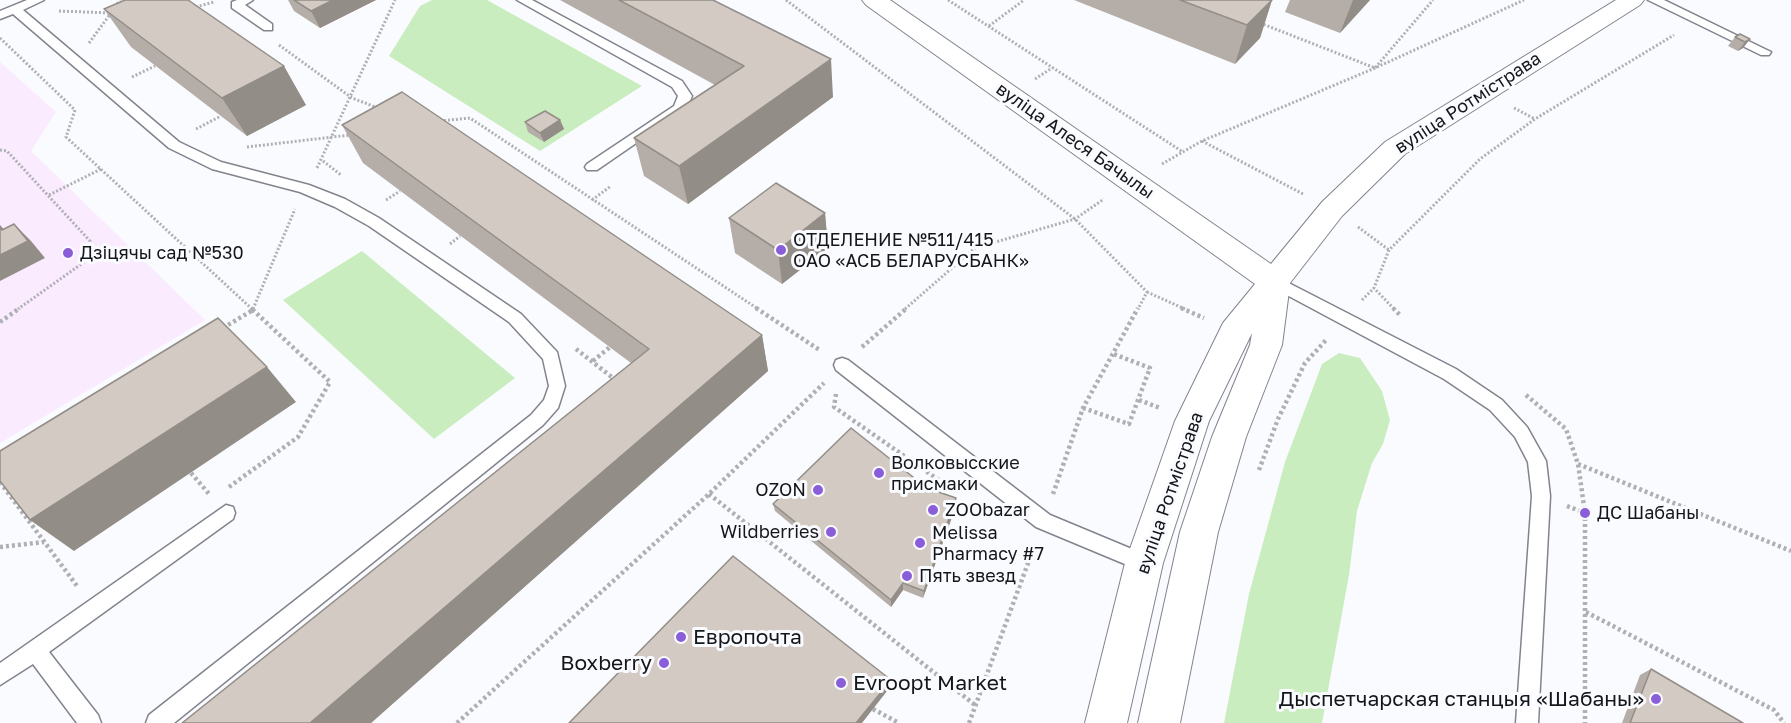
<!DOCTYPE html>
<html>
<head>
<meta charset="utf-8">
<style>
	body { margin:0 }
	canvas { display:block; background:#fafbff }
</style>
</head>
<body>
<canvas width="1791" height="723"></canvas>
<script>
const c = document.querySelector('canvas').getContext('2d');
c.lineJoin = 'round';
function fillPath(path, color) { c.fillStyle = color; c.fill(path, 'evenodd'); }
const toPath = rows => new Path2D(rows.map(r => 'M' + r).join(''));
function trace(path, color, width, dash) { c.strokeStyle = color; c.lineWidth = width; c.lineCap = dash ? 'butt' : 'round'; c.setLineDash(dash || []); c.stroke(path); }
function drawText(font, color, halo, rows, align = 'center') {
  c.font = font + ' "Golos Text",sans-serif'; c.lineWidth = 6; c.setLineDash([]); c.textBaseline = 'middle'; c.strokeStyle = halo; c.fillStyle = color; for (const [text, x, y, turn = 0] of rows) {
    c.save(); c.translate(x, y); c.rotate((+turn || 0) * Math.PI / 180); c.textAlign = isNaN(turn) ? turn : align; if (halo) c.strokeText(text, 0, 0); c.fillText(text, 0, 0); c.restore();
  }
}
fillPath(toPath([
	[0,62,56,112,31,151,205,320,0,443]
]), '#faebfe');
fillPath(toPath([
	[432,0,487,0,642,86,540,151,389,56,420,6],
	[362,251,515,378,434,439,283,300],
	[1339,353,1360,358,1382,391,1390,420,1383,444,1372,463,1357,511,1349,575,1322,723,1224,723,1249,594,1285,462,1322,364]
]), '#c9edbe');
const service = toPath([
	[27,0,44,0,23,10,179,142,221,162,309,185,345,199,379,218,521,314,557,352,565,386,558,408,543,425,174,723,146,723,149,715,531,415,544,400,549,386,543,359,509,322,369,226,335,207,300,192,212,169,169,148,13,14,0,19,0,11,27,0],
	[237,0,253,0,245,5,272,24,272,30,264,30,232,8,232,2,237,0],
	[517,0,532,0,682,81,692,96,687,108,597,170,587,170,585,167,587,164,674,106,678,96,672,87,517,0],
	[1648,0,1664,0,1771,52,1769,55,1761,55,1648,0],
	[1275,276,1456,369,1502,400,1527,427,1546,461,1550,496,1538,723,1516,723,1532,496,1528,462,1515,437,1490,410,1444,379,1270,286,1267,282,1270,278,1275,276],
	[842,358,848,360,1050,515,1151,557,1154,563,1151,569,1144,572,1036,527,836,370,834,365,836,360,842,358],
	[226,505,233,507,235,513,233,519,49,652,98,715,101,723,77,723,33,664,0,685,0,663,226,505]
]);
const tertiary = toPath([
	[862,0,890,0,1271,264,1322,202,1385,142,1616,0,1644,0,1640,5,1405,154,1342,216,1290,283,1282,345,1246,437,1218,532,1180,723,1138,723,1180,532,1212,437,1250,345,1252,333,1209,421,1163,563,1127,723,1085,723,1125,563,1175,421,1223,323,1255,284,866,5,862,0]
]);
trace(service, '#82848d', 3);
trace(tertiary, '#82848d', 2);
trace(toPath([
	[786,0,1075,219,1147,292,1138,309],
	[948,0,1183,152],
	[115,7,120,0],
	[192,8,214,2],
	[59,11,111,13],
	[1260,23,1375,68,1433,0],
	[989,26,1024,0],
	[0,38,75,110,66,137,252,309],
	[89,43,111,13],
	[279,45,352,98,378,108],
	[132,77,155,66],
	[1035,79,1052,68],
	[1514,108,1535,119],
	[440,121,470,118,758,309],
	[196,129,221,116],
	[1202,141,1303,194],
	[247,147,350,135],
	[0,150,7,151,90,241,87,260,18,309],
	[323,161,341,175],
	[1162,164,1202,141,1375,68,1524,0],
	[317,168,395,0],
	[49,195,101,169],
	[386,200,400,191],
	[592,200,611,186],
	[1358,227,1389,250],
	[450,244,460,236],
	[1147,292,1185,309],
	[1362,300,1374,288],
	[253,309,295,209],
	[905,309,975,248,1075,219,1104,199],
	[1394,309,1374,288,1389,250,1480,159,1535,119,1674,35]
]), '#afb0b4', 3, [2, 2]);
trace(toPath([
	[756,308,821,351],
	[1181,308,1204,318],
	[1393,308,1401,316],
	[0,322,20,308],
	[223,328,253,310,251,308],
	[862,347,907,308],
	[576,349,613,378,612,380],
	[593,361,610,347],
	[836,394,834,407,953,490],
	[1526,395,1566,429,1578,464,1585,513,1585,723],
	[1139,400,1160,408],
	[1083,408,1129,424,1150,368,1111,353],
	[1578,464,1791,551],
	[1259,470,1278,419,1305,363,1327,339],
	[191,473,210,495],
	[0,482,77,586],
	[229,487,298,437,330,382,253,310,254,308],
	[709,494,975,705],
	[1053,494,1083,408,1138,308],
	[1567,506,1585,513],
	[0,547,44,542],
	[1586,612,1774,710,1784,723],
	[873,709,899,723],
	[457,723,709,494,824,383],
	[969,723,1034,547]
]), '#afb0b4', 4.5, [3, 3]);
fillPath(service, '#fff');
fillPath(tertiary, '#fff');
fillPath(toPath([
	[288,0,376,0,320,28,294,11],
	[560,0,713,0,833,97,688,204,644,176,634,138,715,85],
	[1074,0,1272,0,1260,38,1235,64],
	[1290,0,1370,0,1340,33,1285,12],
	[104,9,306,105,247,136,131,47],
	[1735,37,1750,39,1743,48,1738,51,1728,46],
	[560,120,564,129,544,142,528,132,525,122],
	[342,125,762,335,768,371,371,723,182,723,631,363,363,163],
	[825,213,828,248,782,284,735,253,729,218],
	[927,488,956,498,956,506,923,598,903,590,891,607,775,511,773,504],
	[1651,669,1743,723,1622,723,1640,675]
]), '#b5aea8');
fillPath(toPath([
	[333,0,376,0,320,28,311,11],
	[1272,0,1260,38,1235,64,1247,25],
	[1353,0,1370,0,1340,33],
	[1750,39,1743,48,1738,51,1745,42],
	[831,59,833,97,688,204,679,166],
	[284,66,306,105,247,136,222,98],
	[560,120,564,129,544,142,540,133],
	[825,213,828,248,782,284,778,250],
	[14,224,31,241,45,258,0,281,0,225,18,246],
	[762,335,768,371,371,723,310,723],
	[267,367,296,402,74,551,30,520],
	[956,498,956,506,923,598,924,591],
	[903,583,903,590,891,607,891,600],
	[891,680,891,686,862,723,856,723]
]), '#938d88');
const building = toPath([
	[125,0,188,0,284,66,222,98,104,9,125,0],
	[294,0,333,0,311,11,294,0],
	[619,0,713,0,831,59,679,166,634,138,744,66,619,0],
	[1180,0,1272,0,1247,25,1180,0],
	[1740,34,1750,39,1745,42,1735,37,1740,34],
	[402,92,762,335,310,723,182,723,649,349,342,125,402,92],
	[545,111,560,120,540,133,525,122,545,111],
	[776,183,825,213,778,250,729,218,776,183],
	[14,224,28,241,0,255,0,228,2,230,14,224],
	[218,318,267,367,30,520,0,481,0,451,218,318],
	[851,428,927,488,956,498,924,591,903,583,891,600,773,504,851,428],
	[733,556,891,680,856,723,569,723,733,556],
	[1651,669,1743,723,1630,723,1651,669]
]);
fillPath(building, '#d2cac3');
trace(building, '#938d88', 1.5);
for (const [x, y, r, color] of [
	[781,250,6,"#895ed8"],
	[68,253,6,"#895ed8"],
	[879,473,6,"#895ed8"],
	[818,490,6,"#895ed8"],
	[933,510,6,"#895ed8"],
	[1585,513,6,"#895ed8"],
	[831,532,6,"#895ed8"],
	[920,543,6,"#895ed8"],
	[907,576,6,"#895ed8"],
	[681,637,6,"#895ed8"],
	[664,663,6,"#895ed8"],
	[841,683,6,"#895ed8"],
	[1656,699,6,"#895ed8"]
]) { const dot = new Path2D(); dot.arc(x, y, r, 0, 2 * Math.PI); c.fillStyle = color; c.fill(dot); trace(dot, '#fafbff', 2); }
drawText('18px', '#151619', '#fafbff', [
	["вуліца Ротмістрава",1468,103,-33],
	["вуліца Алеся Бачылы",1075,141,35],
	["вуліца Ротмістрава",1170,493,-71]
]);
drawText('18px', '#151619', '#fafbff', [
	["ОТДЕЛЕНИЕ №511/415",793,240],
	["ОАО «АСБ БЕЛАРУСБАНК»",793,261],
	["Дзіцячы сад №530",80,253],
	["Волковысские",891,463],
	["присмаки",891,484],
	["OZON",806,490,"right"],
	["ZOObazar",945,510],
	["ДС Шабаны",1597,513],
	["Wildberries",819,532,"right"],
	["Melissa",932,533],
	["Pharmacy #7",932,554],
	["Пять звезд",919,576]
], 'left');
drawText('21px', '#151619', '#fafbff', [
	["Европочта",693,637],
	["Boxberry",652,663,"right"],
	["Evroopt Market",853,683],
	["Дыспетчарская станцыя «Шабаны»",1644,699,"right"]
], 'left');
</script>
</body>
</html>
